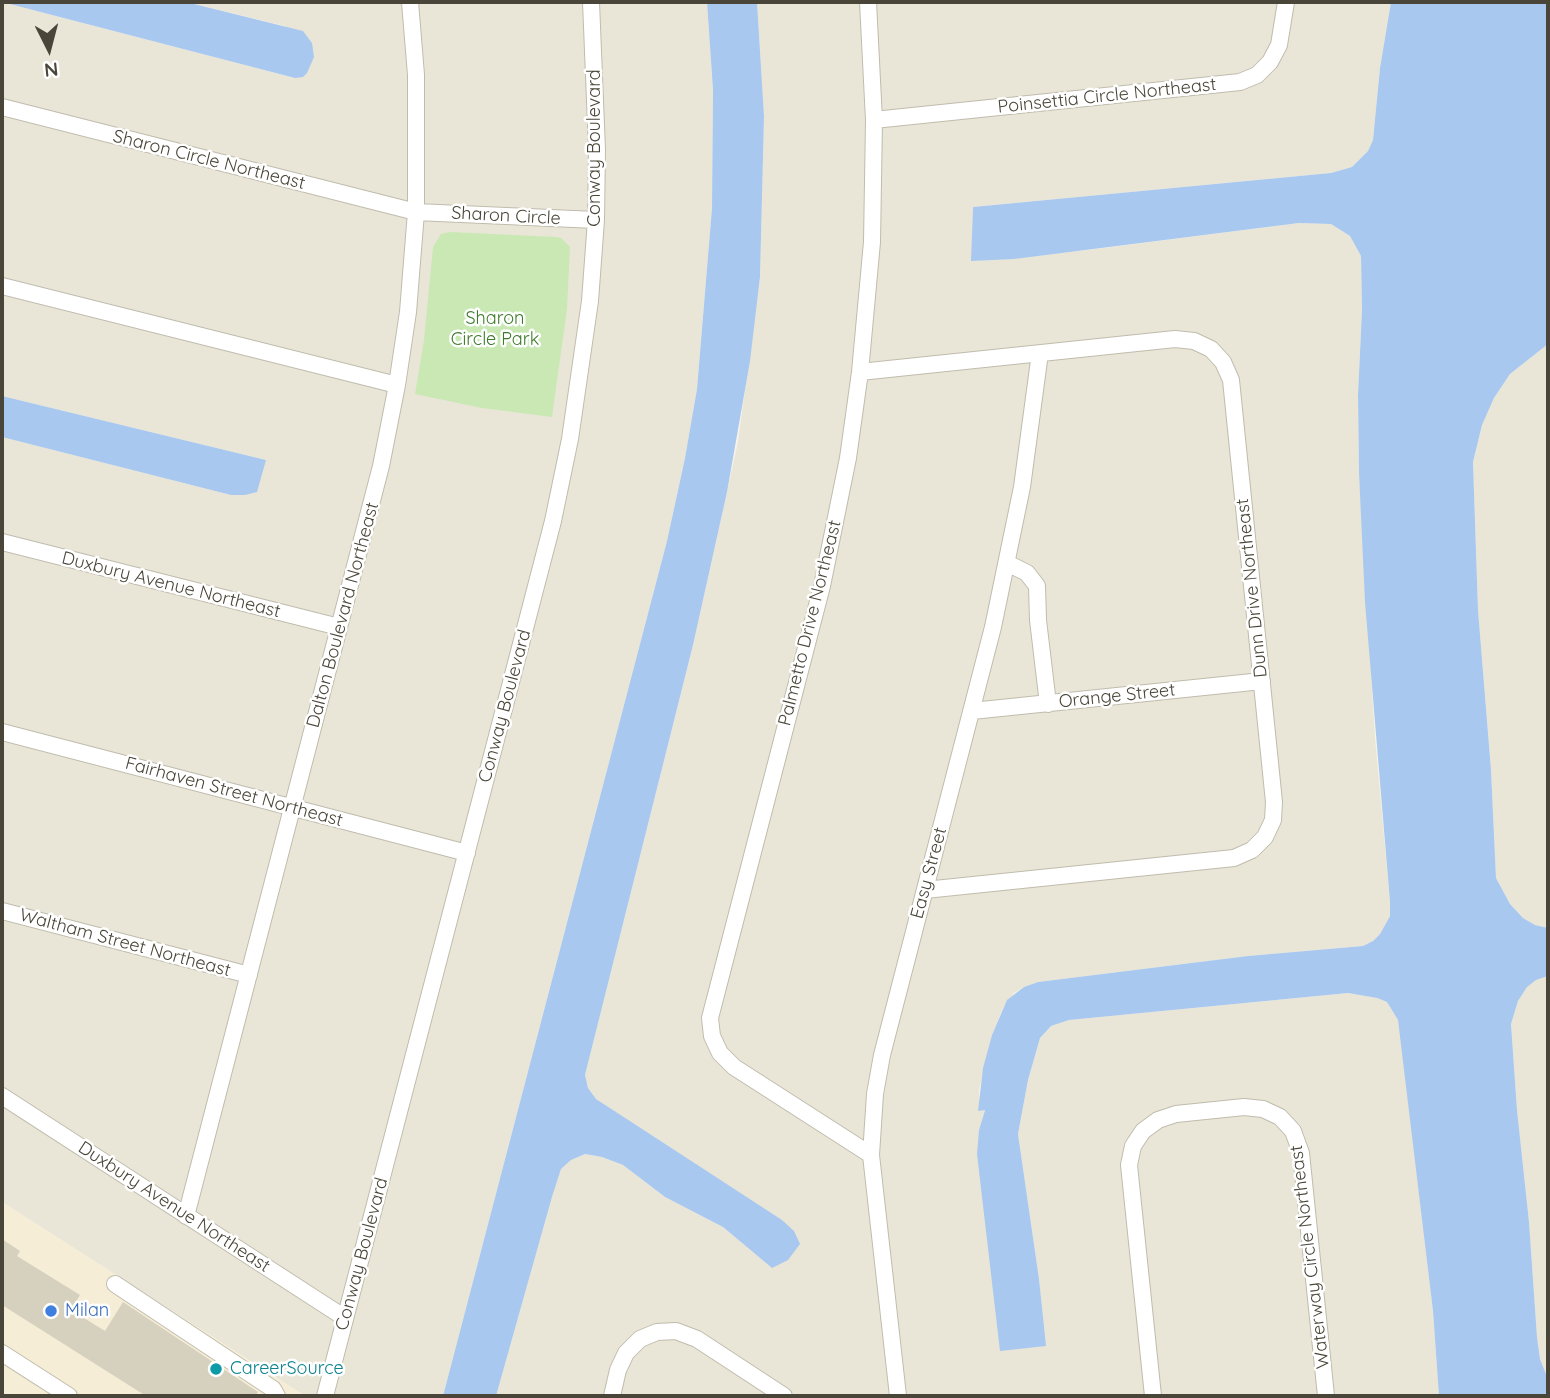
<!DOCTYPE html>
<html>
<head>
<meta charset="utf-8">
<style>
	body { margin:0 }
	#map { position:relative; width:1550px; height:1398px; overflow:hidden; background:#f5f3ea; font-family:Quicksand,sans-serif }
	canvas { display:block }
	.frame { position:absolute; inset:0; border:4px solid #494538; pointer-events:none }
	.north { position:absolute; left:14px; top:14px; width:70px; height:70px; -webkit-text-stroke:5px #fff; paint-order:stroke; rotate:174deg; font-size:19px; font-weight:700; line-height:28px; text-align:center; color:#494538 }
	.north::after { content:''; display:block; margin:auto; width:24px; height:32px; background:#494538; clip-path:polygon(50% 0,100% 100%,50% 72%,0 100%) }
</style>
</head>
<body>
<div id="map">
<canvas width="1550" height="1398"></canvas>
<div class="frame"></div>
<div class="north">N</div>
</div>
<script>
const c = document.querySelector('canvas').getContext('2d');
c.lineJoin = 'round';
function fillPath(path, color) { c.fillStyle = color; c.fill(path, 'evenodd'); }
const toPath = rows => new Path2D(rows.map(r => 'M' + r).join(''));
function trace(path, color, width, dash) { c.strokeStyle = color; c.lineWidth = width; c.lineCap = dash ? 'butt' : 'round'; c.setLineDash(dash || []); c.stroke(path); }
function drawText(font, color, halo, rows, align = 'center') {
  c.font = font + ' Quicksand,sans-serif'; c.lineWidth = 5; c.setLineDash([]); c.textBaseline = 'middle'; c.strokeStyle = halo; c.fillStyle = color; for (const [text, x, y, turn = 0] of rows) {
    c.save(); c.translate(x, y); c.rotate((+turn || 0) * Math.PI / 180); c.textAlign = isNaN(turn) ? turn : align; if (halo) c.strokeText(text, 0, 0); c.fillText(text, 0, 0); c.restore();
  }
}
fillPath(toPath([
	[2,2,295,78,285,26,186,2,707,2,713,90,712,208,697,389,685,458,667,541,443,1396,305,1396,2,1202,2,437,231,495,245,495,266,460,2,396],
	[757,2,1391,2,1380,68,1373,140,1368,151,1352,167,1331,173,973,207,972,261,1088,250,1299,223,1331,224,1350,236,1361,256,1362,310,1358,395,1359,473,1375,738,1390,902,1390,916,1380,934,1373,941,1363,946,1248,956,1038,982,1024,987,1014,993,1003,1008,992,1035,979,1090,979,1111,985,1109,979,1130,1045,1346,1039,1279,1018,1134,1028,1080,1040,1038,1051,1026,1069,1020,1348,993,1377,998,1387,1002,1398,1020,1400,1031,1433,1311,1439,1396,496,1396,552,1197,561,1169,571,1160,585,1154,602,1157,623,1165,665,1197,723,1227,772,1268,645,1132,596,1099,588,1088,585,1075,693,645,738,442,760,277,764,116],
	[1548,344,1548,928,1535,925,1523,918,1510,904,1496,878,1491,770,1478,610,1473,462,1482,425,1494,398,1510,374],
	[1548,976,1548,1379,1540,1359,1537,1337,1529,1222,1517,1110,1511,1024,1518,1001,1527,986,1536,980]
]), '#e9e6d8');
fillPath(toPath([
	[2,1202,305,1396,2,1396]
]), '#f6edd6');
fillPath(toPath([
	[450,232,556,237,561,238,570,247,567,309,552,417,482,408,415,394,424,340,433,247,441,234]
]), '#c9e8b4');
fillPath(toPath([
	[2,2,186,2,303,31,312,43,314,57,307,73,303,77,295,78],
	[707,2,757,2,764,116,760,277,750,361,727,492,693,645,585,1075,588,1088,596,1099,782,1220,794,1231,800,1244,788,1260,772,1268,723,1227,665,1197,623,1165,602,1157,585,1154,571,1160,561,1169,552,1197,496,1396,443,1396,667,541,685,458,697,389,712,208,713,90],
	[1391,2,1548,2,1548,344,1510,374,1494,398,1482,425,1473,462,1478,610,1491,770,1496,878,1510,904,1523,918,1535,925,1548,928,1548,976,1536,980,1527,987,1518,1001,1511,1024,1517,1110,1529,1222,1537,1337,1540,1359,1548,1379,1548,1396,1439,1396,1433,1311,1398,1020,1387,1002,1377,998,1348,993,1069,1020,1051,1026,1040,1038,1028,1080,1018,1134,1039,1279,1046,1346,1000,1351,977,1154,979,1130,985,1110,978,1111,983,1068,992,1035,1007,1000,1024,987,1038,982,1248,956,1363,946,1373,941,1380,934,1390,916,1390,902,1365,602,1359,473,1358,395,1362,310,1361,256,1350,236,1331,224,1299,223,1014,259,971,261,973,207,1331,173,1352,167,1368,151,1373,140,1380,68],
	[2,396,266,460,257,492,245,495,231,495,2,437]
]), '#a8c8f0');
fillPath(toPath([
	[2,1239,20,1251,17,1256,80,1295,71,1310,105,1331,123,1302,258,1392,255,1396,146,1396,2,1305]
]), '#d6d1bf');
const minor = toPath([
	[868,2,874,120,872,242,860,372,848,458,822,586,710,1018,712,1036,720,1053,734,1067,871,1155],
	[2,107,416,212,596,220],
	[874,120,1240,82,1257,75,1270,62,1279,45,1286,2],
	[2,286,397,385],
	[860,372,1175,339,1194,341,1211,349,1223,362,1231,380,1274,802,1273,820,1265,837,1252,850,1234,858,925,890],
	[2,542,339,627],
	[1007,563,1027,573,1037,586,1038,620,1048,704],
	[972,711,1262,681],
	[2,732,467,853],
	[2,911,249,975],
	[2,1096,345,1318],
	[186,1216,381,466,397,385,408,312,416,212,416,75,410,2],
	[115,1284,273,1389,277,1396],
	[2,1353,69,1396],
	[325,1396,553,521,570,439,590,301,596,220,597,150,591,2],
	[612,1396,618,1370,626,1353,640,1339,657,1332,676,1331,697,1339,784,1396],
	[898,1396,871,1155,875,1094,882,1055,993,627,1022,487,1040,353],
	[1153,1396,1129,1165,1133,1146,1143,1131,1158,1120,1176,1114,1244,1107,1263,1109,1280,1117,1293,1131,1301,1153,1326,1396]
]);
trace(minor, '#c0bcad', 18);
trace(minor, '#fff', 16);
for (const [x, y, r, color] of [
	[51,1311,7,"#3f7fe0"],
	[216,1369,7,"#0f9aa8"]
]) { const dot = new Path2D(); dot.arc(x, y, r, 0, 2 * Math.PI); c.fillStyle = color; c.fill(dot); trace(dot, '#fff', 2.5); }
drawText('18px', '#494538', '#fff', [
	["Poinsettia Circle Northeast",1107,96,-6],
	["Conway Boulevard",595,148,-90],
	["Sharon Circle Northeast",209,160,14],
	["Sharon Circle",506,216,3],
	["Duxbury Avenue Northeast",171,585,14],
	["Dunn Drive Northeast",1252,588,-96],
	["Dalton Boulevard Northeast",343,615,-75],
	["Palmetto Drive Northeast",810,623,-76],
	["Orange Street",1117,696,-6],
	["Conway Boulevard",505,706,-75],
	["Fairhaven Street Northeast",234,792,15],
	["Easy Street",929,873,-75],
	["Waltham Street Northeast",125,943,15],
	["Duxbury Avenue Northeast",174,1207,33],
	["Conway Boulevard",362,1254,-75],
	["Waterway Circle Northeast",1310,1257,-97]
]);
drawText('18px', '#3d7b2b', '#fff', [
	["Sharon",495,319],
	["Circle Park",495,340]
]);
drawText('18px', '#366cbe', '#fff', [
	["Milan",65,1311]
], 'left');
drawText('18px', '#0d838f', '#fff', [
	["CareerSource",230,1369]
], 'left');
</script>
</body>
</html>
